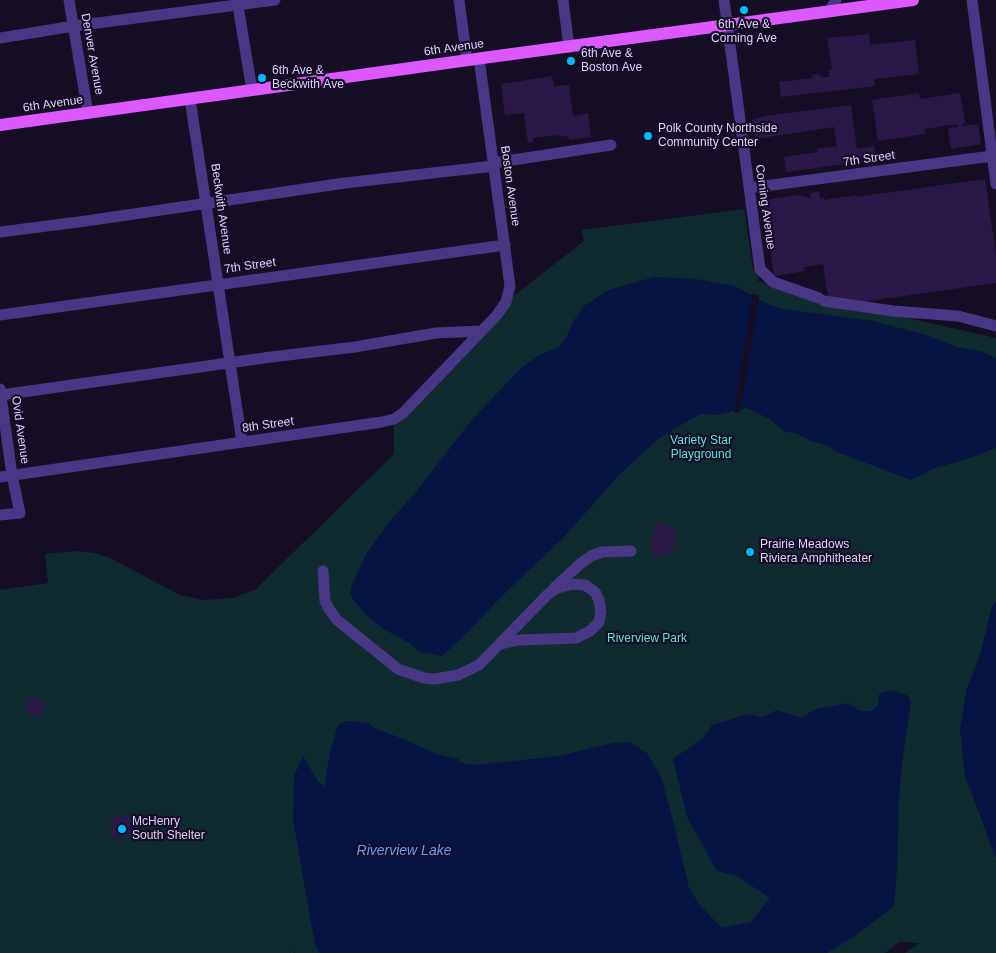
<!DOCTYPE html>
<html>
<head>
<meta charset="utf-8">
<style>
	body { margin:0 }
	canvas { display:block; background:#150e25 }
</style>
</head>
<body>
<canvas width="996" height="953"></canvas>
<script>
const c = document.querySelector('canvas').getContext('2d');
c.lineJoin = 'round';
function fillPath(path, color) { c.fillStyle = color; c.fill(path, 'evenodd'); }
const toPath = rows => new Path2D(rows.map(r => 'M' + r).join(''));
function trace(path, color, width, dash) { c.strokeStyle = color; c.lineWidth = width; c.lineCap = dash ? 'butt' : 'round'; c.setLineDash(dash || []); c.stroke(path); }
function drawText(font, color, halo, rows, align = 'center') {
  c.font = font + ' Arial,sans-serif'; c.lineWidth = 4.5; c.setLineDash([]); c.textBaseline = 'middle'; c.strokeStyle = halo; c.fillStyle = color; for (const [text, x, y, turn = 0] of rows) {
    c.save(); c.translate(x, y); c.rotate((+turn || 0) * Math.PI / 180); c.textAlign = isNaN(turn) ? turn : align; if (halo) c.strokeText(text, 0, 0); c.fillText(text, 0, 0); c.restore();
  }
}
fillPath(toPath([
	[744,209,753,269,760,269,758,281,809,299,903,317,996,338,996,602,992,607,981,652,966,692,986,832,996,858,996,953,905,953,919,943,899,942,885,953,295,953,294,948,294,953,0,953,0,590,48,583,45,554,76,551,94,553,110,558,180,595,203,600,233,598,256,589,394,454,394,419,506,302,584,241,582,230]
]), '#102b2f');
fillPath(toPath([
	[654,277,696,279,735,286,768,304,782,309,873,321,926,335,957,347,983,352,996,358,996,448,967,459,935,468,911,480,837,452,827,445,810,441,798,434,784,431,768,418,746,408,717,415,700,414,659,438,619,475,564,537,502,596,467,633,442,656,420,652,409,643,382,628,365,614,350,595,351,587,365,556,389,522,415,493,471,421,521,368,541,354,559,347,566,338,574,320,585,305,609,290],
	[996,602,996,858,965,776,960,729,966,692,981,652,992,607],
	[893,690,908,696,911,702,902,763,899,795,897,870,894,906,855,936,827,953,320,953,315,945,293,820,294,776,303,756,317,780,324,787,331,748,338,725,345,721,369,723,374,728,406,740,436,754,458,759,462,763,475,765,559,756,613,743,630,742,647,753,661,777,672,816,689,888,700,905,722,928,751,922,770,898,737,876,717,871,687,817,673,759,704,737,712,725,748,714,762,717,777,710,802,718,815,709,849,703,860,711,871,711,878,705,879,694]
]), '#081443');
fillPath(toPath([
	[753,293,759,296,740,412,734,413]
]), '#150e25');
fillPath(toPath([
	[869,34,870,45,915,40,919,74,874,79,875,86,781,97,779,82,813,78,812,75,820,74,821,77,829,77,829,69,832,69,827,38],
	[552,76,554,86,569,85,573,116,588,113,591,137,569,140,568,136,558,137,558,135,533,138,533,142,528,143,524,113,505,115,501,84],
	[919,93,920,99,960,93,965,123,962,124,962,126,978,124,981,144,951,149,948,128,958,127,958,124,924,129,925,134,878,141,872,100],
	[851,105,857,149,874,146,876,160,786,172,784,157,818,152,817,148,837,147,834,127,755,139,752,120,765,116],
	[985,179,996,255,996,283,861,302,860,300,850,301,828,298,823,264,804,267,805,271,774,276,764,207,766,206,765,200,797,195,811,198,810,193,819,191,820,198,824,198,824,200,856,195,856,197],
	[658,522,672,528,675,533,676,543,675,547,669,554,652,557,651,538],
	[30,698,40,698,45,708,39,716,29,715,25,706],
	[128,815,128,820,133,820,135,834,112,838,110,823,113,822,113,817]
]), '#2a1946');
trace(toPath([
	[69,0,88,113],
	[237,0,252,90],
	[459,0,467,60],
	[563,0,569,47],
	[724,0,760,269,773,282,819,298],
	[972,0,996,184],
	[829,12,836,0],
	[0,38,74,26,275,0],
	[190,99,242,442],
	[493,163,611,145],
	[749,188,992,156],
	[0,232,86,221,345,183,494,166],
	[824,301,893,311,958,316,996,326],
	[0,315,505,245],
	[0,389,12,475,20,513,0,515],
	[1,395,271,357,355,347,436,333,482,331],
	[0,477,382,422,394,419,403,413,497,315,506,302,510,286,479,58],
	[323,571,325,601,329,609,337,620,398,669,424,678,435,679,458,675,479,665,549,593,558,588,572,584,585,585,595,592,599,600,601,612,599,622,590,631,576,638,519,640,501,644],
	[554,588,580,564,591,556,602,552,631,551]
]), '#473785', 11);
trace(toPath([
	[0,125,490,57,913,0]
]), '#dd58ff', 12);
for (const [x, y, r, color] of [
	[744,10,5,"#00b9fc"],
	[571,61,5,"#00b9fc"],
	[262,78,5,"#00b9fc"],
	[648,136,5,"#00b9fc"],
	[750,552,5,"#00b9fc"],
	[122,829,5,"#00b9fc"]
]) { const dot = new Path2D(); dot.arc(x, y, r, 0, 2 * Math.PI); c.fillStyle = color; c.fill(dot); trace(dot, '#150e25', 2); }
drawText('12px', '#ded1ff', '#150e25', [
	["6th Ave &",744,25,"center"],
	["Corning Ave",744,39,"center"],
	["6th Ave &",581,54],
	["Boston Ave",581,68],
	["6th Ave &",272,71],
	["Beckwith Ave",272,85],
	["Polk County Northside",658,129],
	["Community Center",658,143],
	["Prairie Meadows",760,545],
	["Riviera Amphitheater",760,559],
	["McHenry",132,822],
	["South Shelter",132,836]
], 'left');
drawText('12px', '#ded1ff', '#150e25', [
	["6th Avenue",454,48,-8],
	["Denver Avenue",92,54,80],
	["6th Avenue",53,104,-8],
	["7th Street",869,159,-8],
	["Boston Avenue",510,186,82],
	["Corning Avenue",765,207,82],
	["Beckwith Avenue",221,209,82],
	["7th Street",250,266,-8],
	["8th Street",268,425,-8],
	["Ovid Avenue",20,430,82]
]);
drawText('12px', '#59e4d8', '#150e25', [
	["Variety Star",701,441],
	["Playground",701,455],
	["Riverview Park",647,639]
]);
drawText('italic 14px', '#5f9aff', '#150e25', [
	["Riverview Lake",404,851]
]);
</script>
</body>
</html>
